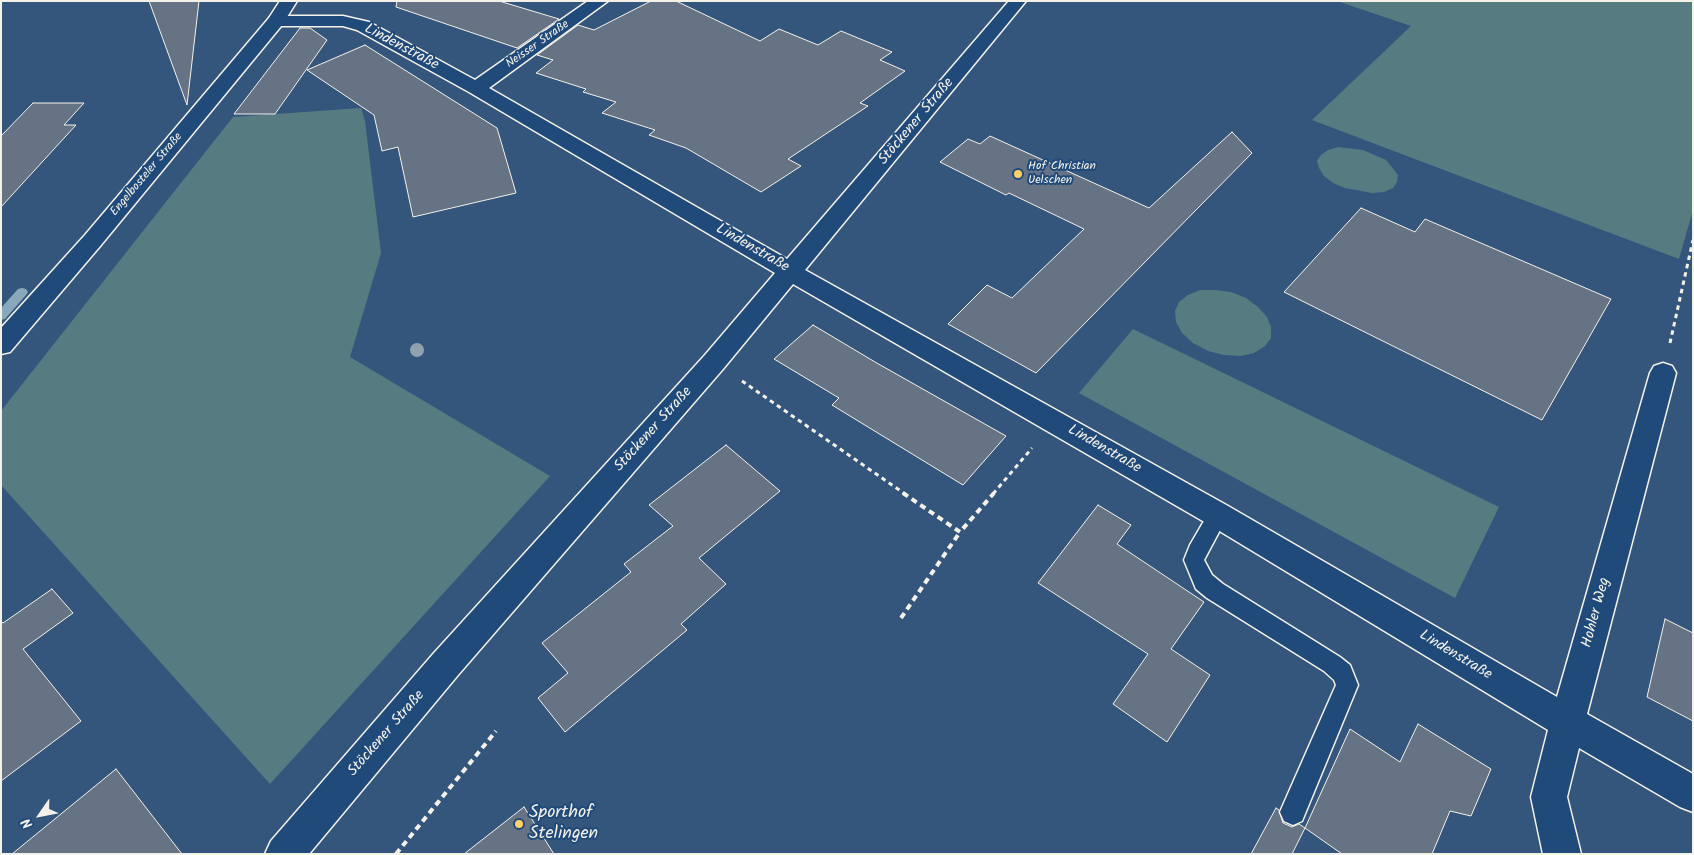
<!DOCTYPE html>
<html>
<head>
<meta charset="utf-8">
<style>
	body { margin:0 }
	#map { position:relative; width:1694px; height:855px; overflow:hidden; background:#34567d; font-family:Kalam,sans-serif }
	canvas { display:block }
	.frame { position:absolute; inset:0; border:2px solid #f4f1e8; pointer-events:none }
	.north { position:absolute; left:15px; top:790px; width:50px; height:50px; -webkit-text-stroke:4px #1f4a7a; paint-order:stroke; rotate:237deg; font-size:14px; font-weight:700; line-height:20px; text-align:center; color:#f4f1e8 }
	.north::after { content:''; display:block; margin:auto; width:18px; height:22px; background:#f4f1e8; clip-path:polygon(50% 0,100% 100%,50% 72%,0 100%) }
</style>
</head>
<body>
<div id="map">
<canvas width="1694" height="855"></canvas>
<div class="frame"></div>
<div class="north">N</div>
</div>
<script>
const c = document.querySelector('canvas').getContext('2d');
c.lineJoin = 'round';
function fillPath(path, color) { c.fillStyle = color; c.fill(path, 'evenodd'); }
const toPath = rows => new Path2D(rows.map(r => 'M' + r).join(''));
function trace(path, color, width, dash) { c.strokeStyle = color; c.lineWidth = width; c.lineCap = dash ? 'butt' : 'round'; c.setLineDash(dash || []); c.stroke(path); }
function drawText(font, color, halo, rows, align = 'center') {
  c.font = font + ' Kalam,sans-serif'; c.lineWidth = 4; c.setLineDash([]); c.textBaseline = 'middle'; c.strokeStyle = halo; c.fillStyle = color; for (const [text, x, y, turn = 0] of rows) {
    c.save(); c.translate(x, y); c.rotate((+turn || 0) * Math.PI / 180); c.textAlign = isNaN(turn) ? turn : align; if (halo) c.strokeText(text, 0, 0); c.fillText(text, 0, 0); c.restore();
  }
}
fillPath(toPath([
	[1337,1,1693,1,1693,210,1679,259,1312,120,1411,26],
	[361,108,365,121,381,253,350,357,550,476,270,784,1,485,1,411,233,117],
	[1338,147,1363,150,1386,160,1398,175,1397,182,1393,188,1384,192,1372,193,1345,188,1333,183,1324,176,1319,168,1317,161,1321,155,1328,150],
	[1200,290,1215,290,1231,292,1246,298,1258,307,1267,317,1271,327,1271,338,1265,346,1254,353,1241,356,1224,355,1208,351,1193,343,1182,333,1176,322,1175,311,1179,302,1188,295],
	[1133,329,1499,507,1455,598,1079,393]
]), '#567c81');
fillPath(toPath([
	[22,288,26,289,28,292,26,295,5,319,1,320,1,308,18,289,22,288]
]), '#89a8bc');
const building = toPath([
	[149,1,199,1,187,105,149,1],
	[397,1,499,1,559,19,517,48,396,7,397,1],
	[651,1,676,1,760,41,779,29,818,45,841,31,892,52,880,60,905,71,860,103,868,106,788,159,801,166,761,192,686,148,649,135,655,130,602,113,616,102,583,92,586,89,536,73,553,60,537,55,578,25,594,30,651,1],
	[300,28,310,28,327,40,275,114,234,114,300,28],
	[365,45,497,128,516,193,413,217,398,147,382,151,374,115,307,70,365,45],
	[33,103,84,103,64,125,76,125,1,207,1,136,33,103],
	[1232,132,1252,153,1036,373,948,324,987,285,1012,298,1084,229,1009,193,1006,195,940,162,968,139,980,144,990,136,1149,208,1232,132],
	[1361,208,1415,232,1425,219,1611,299,1542,420,1284,292,1361,208],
	[813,325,875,362,1006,436,963,485,832,405,839,398,774,359,813,325],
	[726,445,780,491,699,558,726,584,681,624,687,630,565,732,538,698,568,673,542,643,631,572,624,564,673,526,649,505,726,445],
	[1098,505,1131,525,1117,544,1204,602,1171,649,1210,675,1167,742,1113,704,1148,654,1038,583,1098,505],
	[52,589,73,613,23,649,81,721,1,781,1,621,3,623,52,589],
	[1665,619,1693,633,1693,721,1647,697,1665,619],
	[1418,724,1491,769,1471,816,1450,811,1432,854,1342,854,1305,828,1350,729,1400,762,1418,724],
	[116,769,182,854,12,854,116,769],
	[524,807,554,854,464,854,524,807],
	[1276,808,1279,810,1283,823,1292,827,1299,824,1305,828,1292,854,1251,854,1276,808]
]);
fillPath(building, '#667385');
trace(building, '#f4f1e8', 1);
const service = toPath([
	[1218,507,1225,509,1228,515,1204,560,1212,575,1223,584,1340,657,1350,665,1358,685,1302,821,1293,825,1284,821,1280,812,1336,685,1334,680,1324,671,1207,598,1196,589,1184,560,1190,545,1211,509,1218,507]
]);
const minor = toPath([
	[588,1,608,1,489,88,787,259,1009,1,1026,1,805,270,1228,506,1557,697,1650,373,1654,366,1663,363,1672,366,1676,373,1587,714,1693,774,1693,812,1680,807,1579,748,1567,797,1581,854,1543,854,1531,797,1548,730,1208,524,793,284,723,369,458,675,309,854,265,854,271,841,434,653,705,355,775,273,469,92,357,30,343,26,276,26,270,25,267,21,270,17,276,16,343,16,369,22,475,80,588,1]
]);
const tertiary = toPath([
	[280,1,297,1,282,25,101,245,10,352,1,354,1,328,85,235,269,18,280,1]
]);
trace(service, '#f4f1e8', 3);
trace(minor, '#f4f1e8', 3);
trace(tertiary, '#f4f1e8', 3);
trace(toPath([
	[1670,343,1693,240],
	[742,381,905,494],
	[993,494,1032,448]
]), '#f4f1e8', 3, [4.5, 4]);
trace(toPath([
	[903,493,960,532,994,493],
	[901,618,960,532],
	[396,854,496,731]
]), '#f4f1e8', 4, [6, 4.5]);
fillPath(service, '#1f4a7a');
fillPath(minor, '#1f4a7a');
fillPath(tertiary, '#1f4a7a');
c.fillStyle = '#90a1b0';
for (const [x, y] of [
	[417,350]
]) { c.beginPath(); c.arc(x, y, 7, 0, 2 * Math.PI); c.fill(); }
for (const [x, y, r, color] of [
	[1018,174,5,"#ffd166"],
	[519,824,5,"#ffd166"]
]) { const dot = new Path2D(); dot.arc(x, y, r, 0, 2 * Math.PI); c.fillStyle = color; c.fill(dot); trace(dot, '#1f4a7a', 2); }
drawText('12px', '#f4f1e8', '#1f4a7a', [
	["Neisser Straße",538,45,-35],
	["Engelbosteler Straße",147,175,-50]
]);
drawText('12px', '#f4f1e8', '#1f4a7a', [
	["Hof Christian",1028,167],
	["Uelschen",1028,181]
], 'left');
drawText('15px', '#f4f1e8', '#1f4a7a', [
	["Lindenstraße",401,48,28],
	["Stöckener Straße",917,122,-50],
	["Lindenstraße",752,249,30],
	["Stöckener Straße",654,430,-48],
	["Lindenstraße",1104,450,30],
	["Hohler Weg",1597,613,-75],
	["Lindenstraße",1455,656,31],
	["Stöckener Straße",387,734,-49]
]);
drawText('18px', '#f4f1e8', '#1f4a7a', [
	["Sporthof",529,814],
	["Stelingen",529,835]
], 'left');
</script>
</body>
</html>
